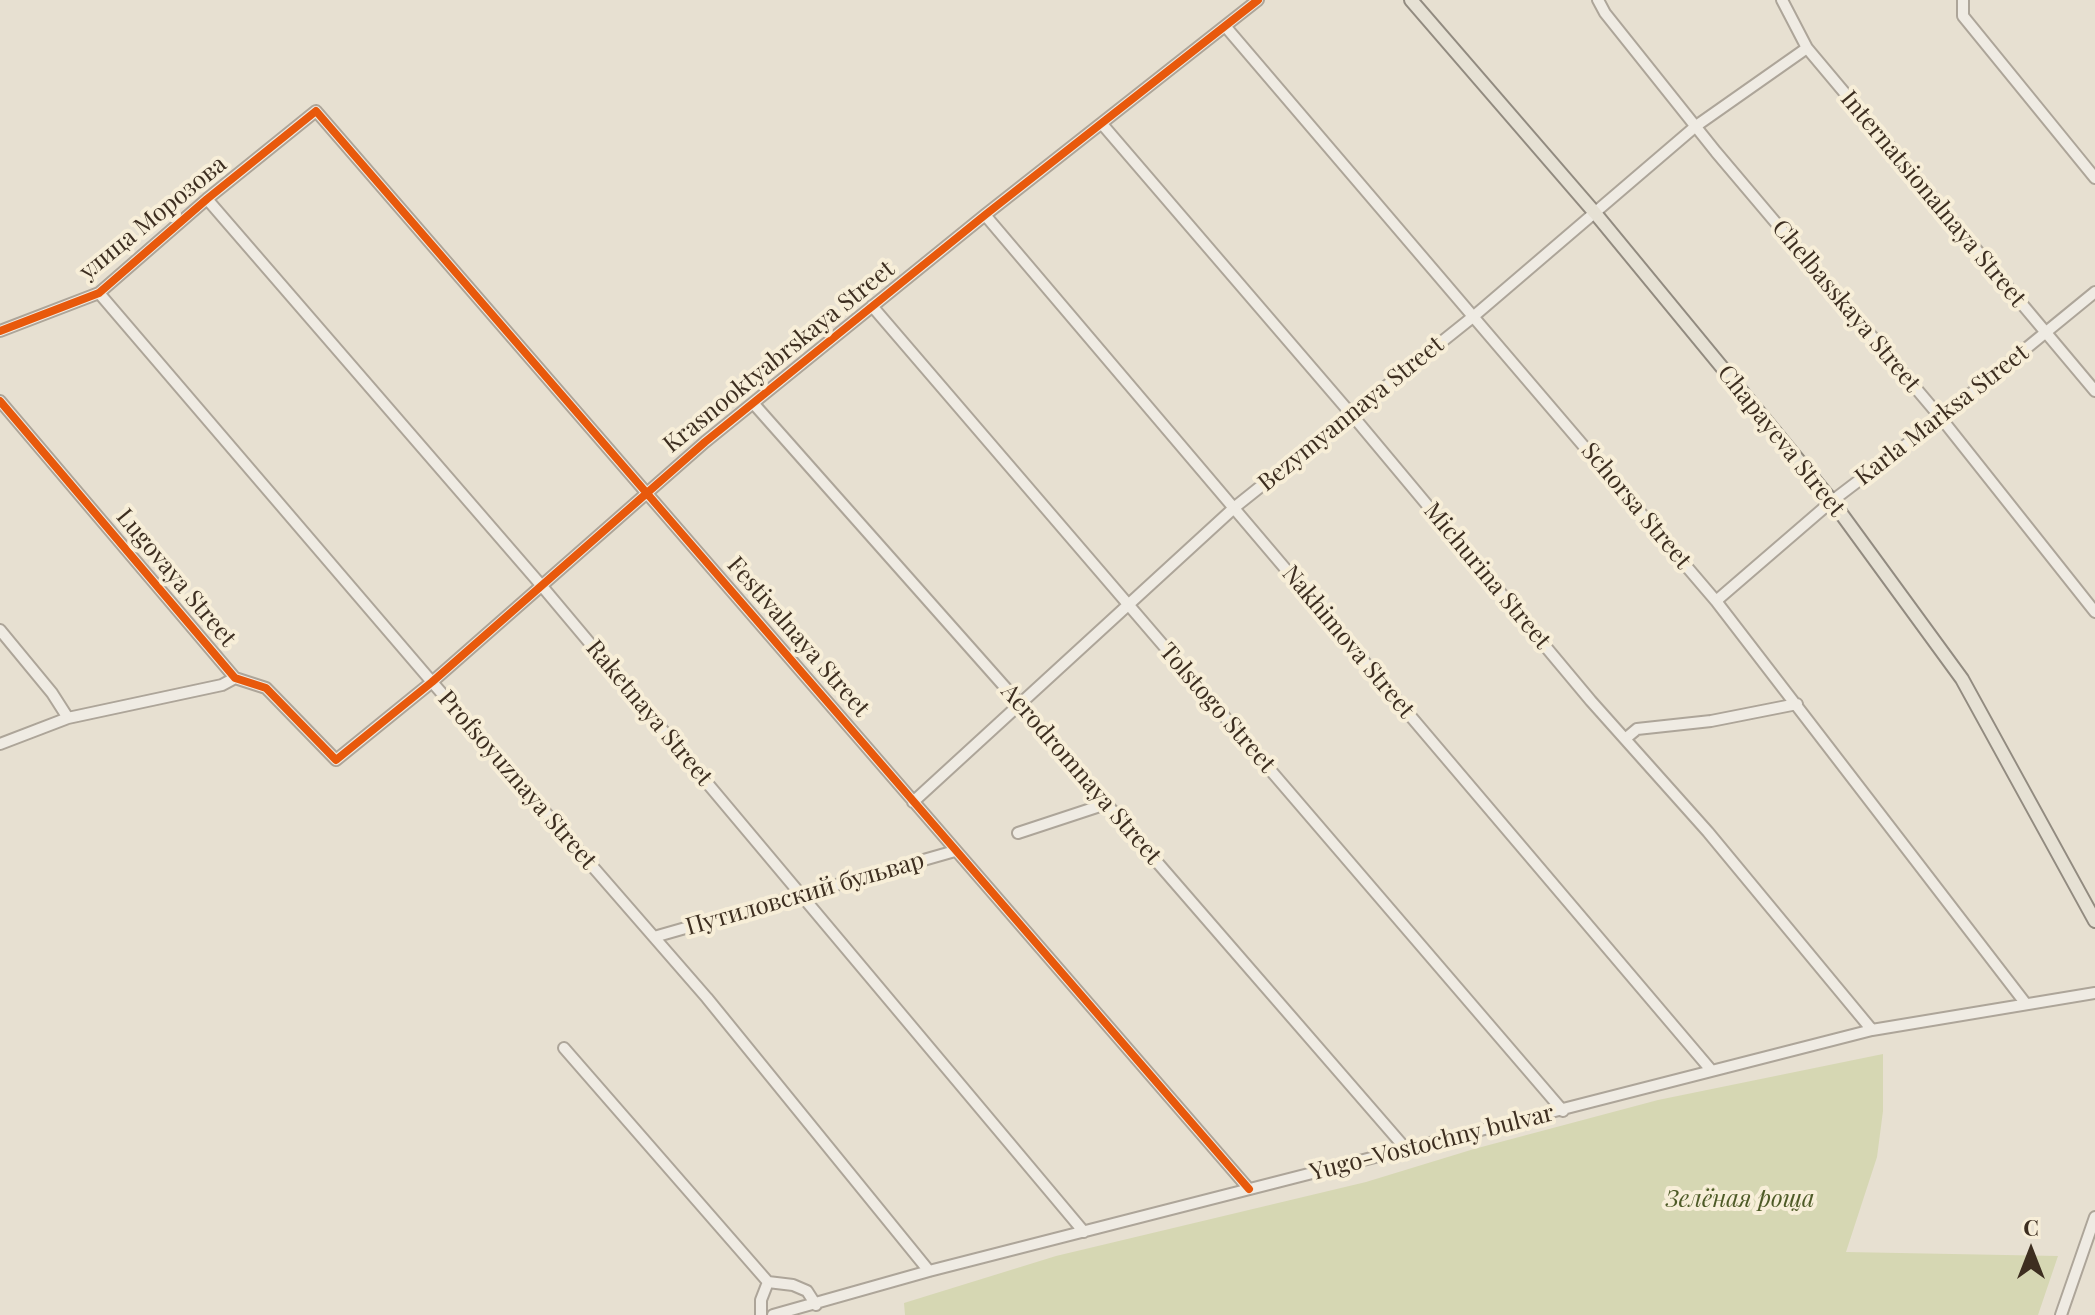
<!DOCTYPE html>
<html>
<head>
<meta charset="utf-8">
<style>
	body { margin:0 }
	#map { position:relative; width:2095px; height:1315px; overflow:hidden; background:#e7e0d1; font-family:"Playfair Display",serif }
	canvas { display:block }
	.north { position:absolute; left:1991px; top:1211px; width:80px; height:80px; -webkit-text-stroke:6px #f7eed8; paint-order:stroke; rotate:0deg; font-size:22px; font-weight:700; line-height:32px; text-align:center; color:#3d2e20 }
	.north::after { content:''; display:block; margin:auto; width:28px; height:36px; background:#3d2e20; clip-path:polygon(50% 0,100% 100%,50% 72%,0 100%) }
</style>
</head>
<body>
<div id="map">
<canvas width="2095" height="1315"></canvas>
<div class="north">С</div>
</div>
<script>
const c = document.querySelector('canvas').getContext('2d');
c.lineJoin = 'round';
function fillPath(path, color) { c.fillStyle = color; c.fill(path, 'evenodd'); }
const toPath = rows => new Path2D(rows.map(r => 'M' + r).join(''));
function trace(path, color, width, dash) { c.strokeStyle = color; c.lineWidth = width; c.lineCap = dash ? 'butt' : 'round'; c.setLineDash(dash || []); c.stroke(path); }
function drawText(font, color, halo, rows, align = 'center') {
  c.font = font + ' "Playfair Display",serif'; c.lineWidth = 8; c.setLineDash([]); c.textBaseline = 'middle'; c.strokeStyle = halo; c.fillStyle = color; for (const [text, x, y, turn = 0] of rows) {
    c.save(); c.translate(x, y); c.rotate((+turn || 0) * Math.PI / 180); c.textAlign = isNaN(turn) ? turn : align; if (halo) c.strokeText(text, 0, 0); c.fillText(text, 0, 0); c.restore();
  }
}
fillPath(toPath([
	[1883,1054,1883,1111,1877,1157,1846,1252,2058,1256,2038,1315,905,1315,904,1303,1056,1256,1366,1182,1474,1149,1658,1100]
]), '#d6d7b3');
const minor = toPath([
	[1598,0,1605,13,1716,152,1941,418,2095,612],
	[1782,0,1807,48,2095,391],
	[1963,0,1963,16,2095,178],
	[1225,26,1716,601,2026,1004],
	[1102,124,1352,415,1591,701,1708,832,1872,1030],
	[207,199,541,585,1084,1232],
	[985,215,1711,1070],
	[99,293,432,682,707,998,929,1271],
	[872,306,1563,1111],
	[0,331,99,293,207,199,316,111,1249,1189],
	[0,401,235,678,266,688,336,760,432,682,705,442,985,215,1258,0],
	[753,403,1019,703,1406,1149],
	[1716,601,1832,501,1941,418,2095,292],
	[0,630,52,693,68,718],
	[1625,739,1637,729,1711,721,1797,704],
	[0,744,68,718,222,685,235,678],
	[913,802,1235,507,1474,316,1696,126,1807,48],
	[1018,833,1106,804],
	[654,937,955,851],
	[564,1048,768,1282,793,1285,807,1291,816,1305],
	[761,1315,761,1300,768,1282],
	[773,1315,929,1271,1872,1030,2095,993],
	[2061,1315,2095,1217]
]);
const major = toPath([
	[1411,0,1595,213,1832,501,1962,679,2095,921]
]);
trace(minor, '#ada599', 14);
trace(major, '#928b80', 16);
trace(minor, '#efebe3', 10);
trace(major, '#e6e1d4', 12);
trace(toPath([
	[0,331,99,293,207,199,316,111,1249,1189],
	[0,401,235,678,266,688,336,760,432,682,705,442,985,215,1258,0]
]), '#e8590c', 8);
drawText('24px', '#3d2e20', '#f7eed8', [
	["Internatsionalnaya Street",1933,199,50],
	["улица Морозова",153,218,-39],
	["Chelbasskaya Street",1846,306,50],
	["Krasnooktyabrskaya Street",779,357,-39],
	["Bezymyannaya Street",1351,414,-39],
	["Karla Marksa Street",1942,415,-38],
	["Chapayeva Street",1781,441,51],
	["Schorsa Street",1636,506,50],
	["Michurina Street",1487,576,50],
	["Lugovaya Street",176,578,50],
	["Festivalnaya Street",798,637,49],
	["Nakhimova Street",1348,642,50],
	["Tolstogo Street",1217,708,49],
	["Raketnaya Street",649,713,50],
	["Aerodromnaya Street",1081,774,49],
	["Profsoyuznaya Street",517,780,49],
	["Путиловский бульвар",805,894,-16],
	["Yugo-Vostochny bulvar",1432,1143,-14]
]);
drawText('italic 24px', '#4d5a26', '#f7eed8', [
	["Зелёная роща",1740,1200]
]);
</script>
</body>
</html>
